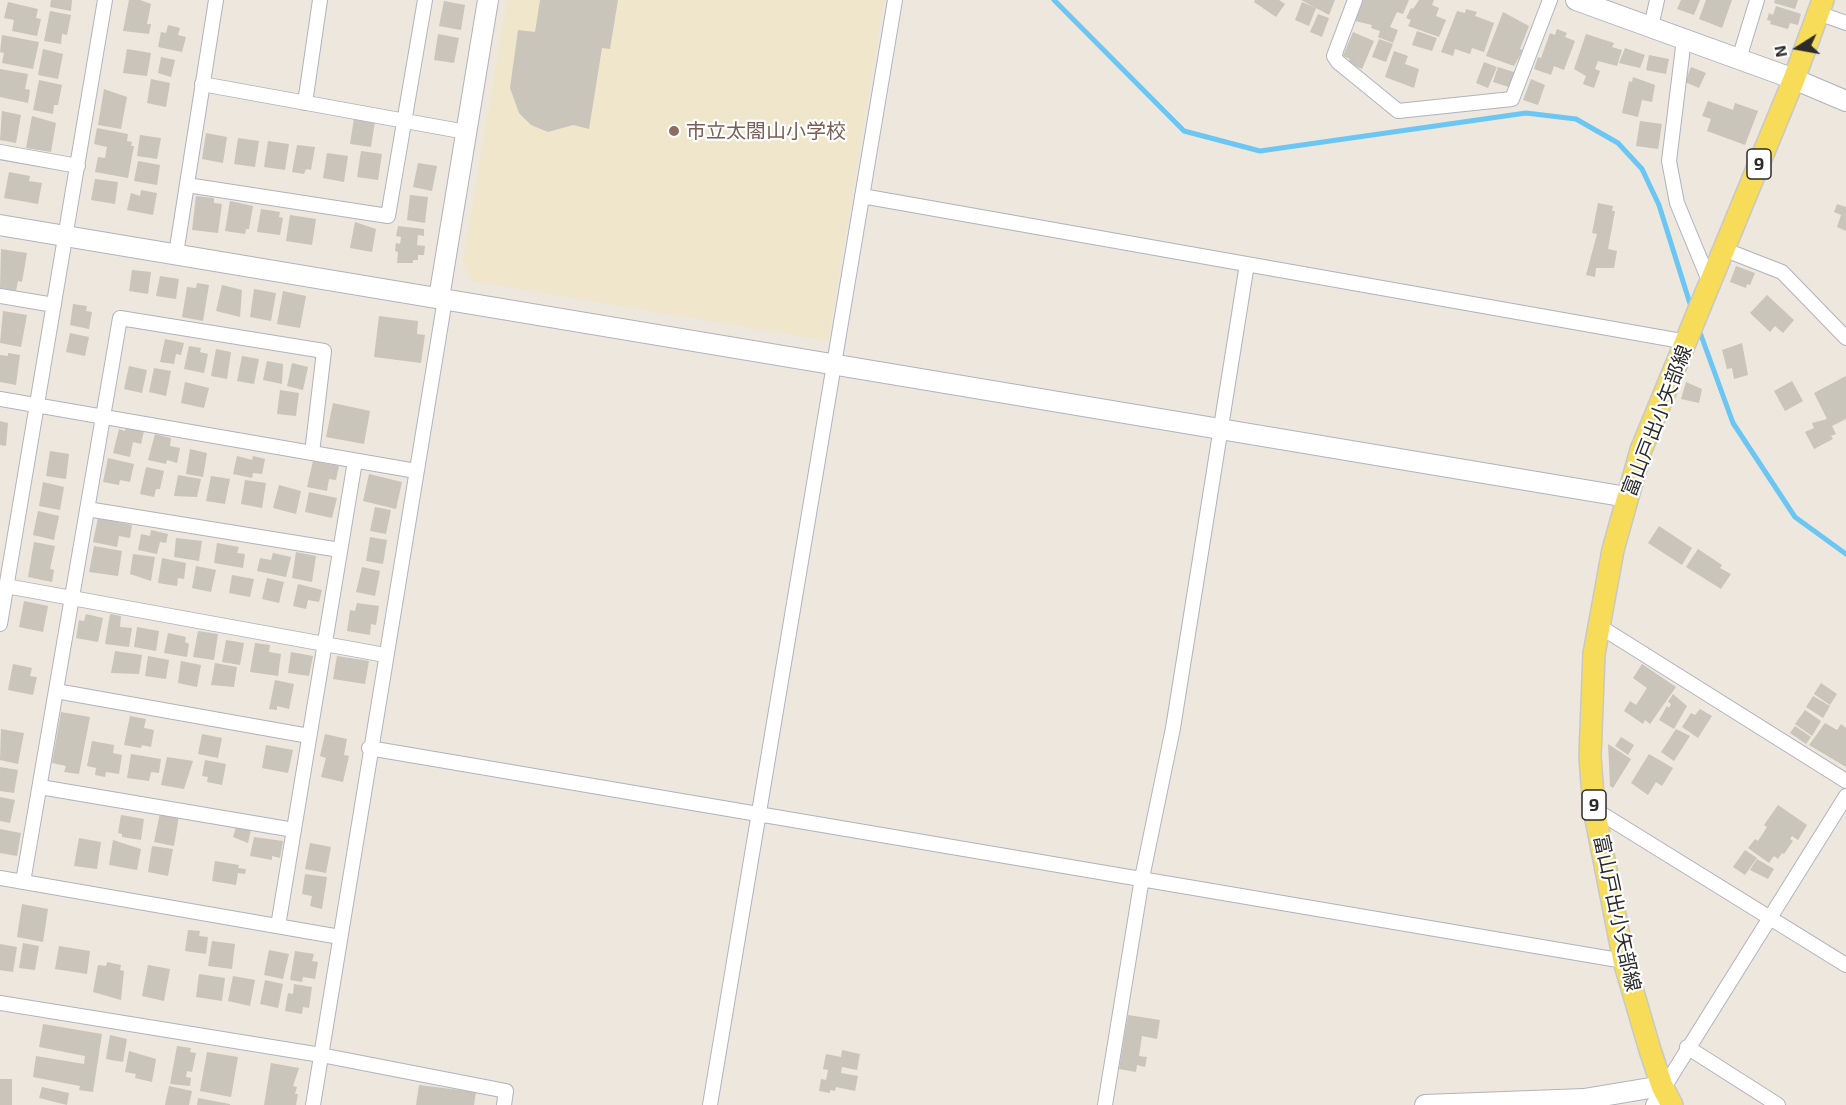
<!DOCTYPE html>
<html>
<head>
<meta charset="utf-8">
<style>
	body { margin:0 }
	#map { position:relative; width:1846px; height:1105px; overflow:hidden; background:#ede7dd; font-family:"Exo 2",sans-serif }
	canvas { display:block }
	.north { position:absolute; left:1768px; top:18px; width:60px; height:60px; -webkit-text-stroke:4px #fff; paint-order:stroke; rotate:259deg; font-size:16px; font-weight:700; line-height:24px; text-align:center; color:#2b2b2b }
	.north::after { content:''; display:block; margin:auto; width:21px; height:27px; background:#2b2b2b; clip-path:polygon(50% 0,100% 100%,50% 72%,0 100%) }
</style>
</head>
<body>
<div id="map">
<canvas width="1846" height="1105"></canvas>
<div class="north">N</div>
</div>
<script>
const c = document.querySelector('canvas').getContext('2d');
c.lineJoin = 'round';
function fillPath(path, color) { c.fillStyle = color; c.fill(path, 'evenodd'); }
const toPath = rows => new Path2D(rows.map(r => 'M' + r).join(''));
function trace(path, color, width, dash) { c.strokeStyle = color; c.lineWidth = width; c.lineCap = dash ? 'butt' : 'round'; c.setLineDash(dash || []); c.stroke(path); }
function drawText(font, color, halo, rows, align = 'center') {
  c.font = font + ' "Exo 2","Noto Sans JP",sans-serif'; c.lineWidth = 4.5; c.setLineDash([]); c.textBaseline = 'middle'; c.strokeStyle = halo; c.fillStyle = color; for (const [text, x, y, turn = 0] of rows) {
    c.save(); c.translate(x, y); c.rotate((+turn || 0) * Math.PI / 180); c.textAlign = isNaN(turn) ? turn : align; if (halo) c.strokeText(text, 0, 0); c.fillText(text, 0, 0); c.restore();
  }
}
fillPath(toPath([
	[507,0,884,0,828,341,472,281,463,262]
]), '#efe6cc');
trace(toPath([
	[1054,0,1184,131,1260,151,1526,113,1576,119,1618,143,1642,169,1659,205,1692,310],
	[1698,327,1733,423,1795,517,1846,554]
]), '#6cc6f3', 5);
fillPath(toPath([
	[51,0,72,0,71,11,50,7],
	[129,0,140,0,151,4,147,24,151,24,149,34,123,31],
	[540,0,618,0,610,49,602,48,589,129,573,125,548,132,531,125,519,113,510,88,518,30,535,32],
	[1255,0,1279,0,1285,4,1276,17,1254,2],
	[1301,0,1335,0,1329,15],
	[1363,0,1409,0,1403,14,1397,12,1390,27,1398,30,1393,43,1378,37,1380,31,1371,28,1372,25,1355,21],
	[1419,0,1434,0,1432,5,1439,8,1436,16,1446,20,1439,37,1408,26,1411,20,1406,18,1411,8,1413,9],
	[1681,0,1700,0,1694,15,1677,9],
	[1706,0,1732,0,1722,28,1699,19],
	[1775,0,1798,0,1795,9,1774,3],
	[444,1,465,5,461,30,439,26],
	[8,2,38,9,36,18,41,19,37,36,12,31,14,20,4,18],
	[1302,2,1316,8,1309,26,1295,20],
	[1776,6,1801,14,1798,25,1790,23,1788,29,1770,24,1771,21,1767,20,1769,13,1773,15],
	[1466,9,1477,12,1475,16,1494,23,1484,52,1472,48,1470,54,1455,49,1453,56,1441,52,1457,11,1465,13],
	[50,11,71,15,67,35,62,34,61,44,44,41],
	[1503,12,1529,26,1520,49,1523,50,1514,66,1486,56],
	[1318,14,1329,18,1322,37,1310,32],
	[168,25,180,28,178,35,186,37,182,52,158,47,161,32,166,33],
	[1557,29,1567,33,1565,37,1575,41,1564,70,1554,66,1551,75,1534,69,1538,57,1541,58,1550,33,1555,35],
	[1417,31,1437,38,1432,51,1412,45],
	[1353,32,1374,41,1362,69,1348,63,1350,59,1343,56],
	[438,34,459,38,454,63,434,60],
	[1586,34,1614,43,1612,47,1622,50,1617,66,1598,61,1595,69,1600,71,1594,88,1583,84,1586,76,1574,69],
	[2,35,39,42,33,69,2,63,4,53,0,52],
	[1379,39,1393,44,1386,62,1372,57],
	[1625,48,1645,55,1640,68,1619,63],
	[43,49,63,54,58,79,38,75],
	[127,49,151,53,147,76,123,73],
	[1394,51,1408,56,1405,64,1419,69,1414,88,1385,77],
	[1649,55,1669,59,1666,74,1646,70],
	[161,57,175,60,171,77,158,73],
	[1484,62,1497,67,1488,88,1476,83],
	[1498,67,1517,73,1512,88,1493,82],
	[1691,67,1706,73,1699,88,1685,82],
	[0,69,28,74,25,89,30,90,28,103,0,97],
	[1633,77,1655,85,1652,102,1642,100,1638,117,1622,113,1629,81,1632,82],
	[151,79,170,83,166,107,147,103],
	[1531,79,1545,85,1538,105,1523,100],
	[39,80,62,85,58,105,54,105,53,114,33,110],
	[104,89,127,97,121,129,98,125],
	[1708,101,1733,110,1735,103,1758,111,1745,145,1707,131,1711,119,1702,116],
	[2,111,21,115,16,143,0,140],
	[32,116,56,123,51,152,26,148],
	[354,118,375,121,371,147,350,144],
	[1640,121,1662,124,1658,149,1636,146],
	[97,128,128,134,127,141,132,142,131,146,134,146,128,178,95,172,98,157,105,158,107,147,94,144],
	[206,133,227,137,223,163,202,159],
	[140,135,161,138,157,159,137,156],
	[238,138,259,141,255,167,234,164],
	[268,141,289,144,285,170,264,167],
	[297,145,315,147,311,170,306,169,304,174,292,172],
	[361,151,382,154,378,180,357,177],
	[327,153,348,156,344,182,323,178],
	[138,161,160,165,157,185,134,181],
	[418,163,437,166,432,191,413,187],
	[9,172,30,176,29,181,42,183,38,204,4,198],
	[95,179,118,182,115,204,91,200],
	[141,190,157,193,153,215,127,210,131,193,140,196],
	[410,195,428,197,425,223,407,220],
	[196,196,214,198,214,203,222,204,218,233,192,230],
	[230,201,253,206,249,229,246,229,245,234,225,231],
	[1598,203,1613,206,1612,211,1615,211,1608,249,1617,251,1614,268,1596,268,1595,277,1586,275,1597,234,1592,233],
	[1837,204,1846,207,1846,231,1837,227,1841,215,1834,212],
	[261,209,280,212,279,217,283,218,280,235,257,232],
	[290,215,316,219,312,245,286,241],
	[355,222,376,229,372,252,350,248],
	[398,226,424,229,424,236,418,235,417,245,425,246,424,255,418,255,418,260,413,260,413,263,397,263,398,252,395,251,396,243,400,244,401,237,396,236],
	[1,249,27,253,22,282,18,281,16,291,0,288],
	[1736,266,1755,273,1750,285,1747,284,1746,288,1730,282],
	[132,270,151,272,148,294,129,291],
	[160,276,179,279,176,299,156,296],
	[197,283,209,285,203,321,182,317,187,287,196,288],
	[222,285,242,290,240,317,216,311],
	[254,289,276,293,271,321,250,317],
	[283,291,306,296,300,328,277,324],
	[1767,295,1794,320,1783,333,1775,326,1770,332,1750,313],
	[73,304,87,306,86,311,92,312,89,329,70,325],
	[3,311,27,315,21,347,0,343],
	[379,316,418,321,417,334,425,335,421,363,374,357],
	[70,333,89,337,85,356,66,352],
	[165,339,184,343,181,355,176,354,174,364,160,362],
	[1742,343,1748,375,1734,379,1732,368,1727,369,1722,350],
	[189,346,201,348,200,352,208,354,204,373,184,369],
	[216,349,231,352,227,379,211,376],
	[8,353,20,355,16,385,0,382,0,355,8,356],
	[242,356,259,359,254,384,237,381],
	[267,361,283,364,282,384,263,380],
	[292,363,308,367,303,390,287,386],
	[129,366,147,370,142,393,124,389],
	[154,368,171,371,166,396,149,392],
	[1846,376,1846,419,1832,426,1836,434,1831,436,1833,439,1814,449,1805,432,1814,428,1812,423,1827,419,1814,393],
	[1792,381,1803,401,1785,411,1774,391],
	[185,382,209,388,204,408,181,403],
	[1686,382,1702,389,1699,403,1681,399],
	[280,390,299,393,296,416,277,414],
	[333,403,370,411,364,444,326,437],
	[0,421,8,423,6,446,0,445],
	[126,427,144,431,141,444,133,442,130,457,113,453,119,429,125,431],
	[155,434,171,438,170,446,180,448,177,463,167,460,166,464,148,460],
	[190,449,207,453,203,477,186,474],
	[50,451,69,454,66,479,46,476],
	[237,456,252,460,253,456,265,459,262,474,253,473,252,478,233,474],
	[108,458,134,464,130,482,120,480,119,485,103,482],
	[313,461,339,466,336,480,329,479,327,491,307,487],
	[146,467,164,471,160,489,156,489,154,497,140,494],
	[369,474,402,482,396,509,363,501],
	[178,475,201,479,197,497,174,496],
	[211,476,230,479,225,504,206,501],
	[245,480,266,483,262,508,241,504],
	[43,482,64,487,60,510,39,506],
	[279,485,301,491,296,514,273,508],
	[309,492,337,498,332,518,305,512],
	[375,507,391,510,386,534,370,531],
	[38,511,59,516,54,540,33,535],
	[98,518,132,525,130,538,119,536,117,547,93,542],
	[1659,526,1692,548,1682,565,1648,543],
	[151,530,168,534,166,543,160,542,157,554,138,550,141,534,150,536],
	[370,537,387,540,383,564,366,561],
	[176,538,202,541,199,561,174,557],
	[34,542,55,546,50,569,54,570,52,582,28,577],
	[217,543,239,547,237,553,245,554,243,568,214,563],
	[94,546,122,551,118,576,89,572],
	[1698,549,1722,565,1720,568,1731,574,1721,589,1686,567],
	[296,552,316,556,312,582,292,578],
	[273,553,291,557,286,577,257,571,260,558,271,560],
	[133,554,155,557,151,581,130,574],
	[162,558,186,563,184,579,178,578,177,586,158,583],
	[196,566,216,570,211,592,192,588],
	[362,567,380,571,375,596,356,592],
	[232,575,254,579,250,597,229,593],
	[267,578,284,582,279,603,262,599],
	[298,584,322,590,319,602,308,600,306,609,293,606],
	[24,601,48,606,43,632,19,627],
	[357,603,379,606,376,625,371,624,370,635,347,631,350,610,355,611],
	[86,614,103,618,98,642,76,638,79,620,84,621],
	[110,614,121,616,120,627,132,628,129,647,105,644],
	[137,627,159,631,156,651,134,647],
	[198,631,218,634,214,660,193,657],
	[168,633,186,637,185,642,189,644,187,657,164,653],
	[226,640,244,643,240,665,222,662],
	[255,643,270,645,269,652,281,654,278,676,250,672],
	[115,651,142,655,139,674,111,673],
	[291,652,313,656,309,676,288,673],
	[148,656,169,660,166,679,145,676],
	[337,656,369,661,365,684,333,679],
	[181,661,201,665,197,687,178,683],
	[215,663,237,667,234,687,211,685],
	[13,664,32,668,30,676,37,677,33,695,8,690],
	[1642,664,1676,687,1650,724,1645,720,1643,724,1624,711,1630,701,1636,705,1647,688,1633,678],
	[275,680,294,684,289,709,277,706,277,710,269,709],
	[1821,683,1837,694,1830,705,1814,694],
	[1673,694,1687,706,1674,729,1659,720,1667,706,1669,708,1671,704,1668,702],
	[1813,696,1830,706,1823,718,1806,707],
	[1700,709,1712,716,1698,738,1682,727,1691,713,1695,715],
	[1805,710,1821,721,1812,736,1795,724],
	[61,712,90,717,79,774,64,772,66,766,52,763],
	[130,716,146,719,144,728,154,730,151,747,142,745,141,748,124,745],
	[1825,723,1837,730,1841,724,1846,728,1846,767,1809,745],
	[1795,726,1811,737,1806,744,1790,733],
	[1,729,24,733,18,764,0,760],
	[1676,729,1690,736,1674,761,1661,752],
	[202,734,222,738,218,758,198,754],
	[325,734,347,739,344,755,349,756,343,782,321,777,326,758,320,756],
	[1621,737,1634,745,1628,755,1615,746],
	[92,741,114,745,113,753,122,755,119,774,106,772,105,777,95,775,96,768,87,766],
	[1608,744,1631,759,1613,788,1610,786],
	[266,745,293,750,288,773,262,768],
	[131,754,161,759,159,773,151,772,149,781,127,778],
	[1649,754,1673,768,1662,786,1656,782,1648,795,1631,783],
	[167,757,193,761,184,789,161,785],
	[205,760,226,764,222,785,207,782,208,777,202,776],
	[0,767,18,770,14,793,0,791],
	[0,797,15,800,10,823,0,821],
	[1778,805,1807,825,1798,840,1792,836,1790,839,1793,841,1784,854,1782,853,1778,859,1774,856,1769,863,1748,848,1755,839,1758,841,1767,827,1764,825],
	[160,813,179,816,174,846,154,842],
	[121,815,144,819,141,840,122,837,122,834,118,833],
	[236,827,251,830,248,843,233,837],
	[0,829,21,833,17,856,0,853],
	[254,837,283,841,280,858,272,856,272,860,250,856],
	[79,838,101,842,97,869,74,866],
	[113,840,141,849,137,870,109,865],
	[310,843,331,847,326,873,305,869],
	[152,846,173,849,168,876,148,872],
	[1745,850,1757,858,1745,875,1733,867],
	[1757,859,1774,869,1768,879,1750,870],
	[215,861,239,865,238,868,246,869,245,874,238,873,236,885,212,881],
	[305,874,327,877,322,909,310,906,312,896,302,894],
	[22,904,48,909,43,942,17,937],
	[188,930,200,931,199,936,208,937,206,954,185,951],
	[212,941,235,944,232,969,208,966],
	[23,943,39,946,35,970,19,968],
	[0,944,17,947,13,972,0,970],
	[59,946,90,951,87,974,55,969],
	[269,950,289,954,283,979,264,975],
	[295,951,314,954,312,961,318,962,315,979,303,977,302,982,290,980],
	[107,962,121,965,120,970,124,971,121,1000,93,992,98,965,106,966],
	[148,965,170,969,164,1001,142,996],
	[199,974,225,978,222,1001,196,997],
	[233,976,255,980,250,1006,228,1001],
	[265,980,283,984,278,1008,260,1004],
	[294,984,312,987,309,1008,303,1007,302,1014,285,1011,288,993,293,994],
	[1128,1015,1160,1020,1157,1039,1142,1036,1139,1056,1147,1057,1145,1067,1137,1065,1136,1072,1119,1069],
	[43,1024,102,1034,93,1092,79,1090,80,1086,33,1077,36,1056,84,1064,85,1056,39,1047],
	[110,1035,127,1039,123,1062,106,1059],
	[177,1046,191,1048,190,1052,196,1053,192,1072,187,1071,186,1077,191,1078,190,1086,170,1084],
	[842,1050,860,1054,857,1070,842,1067,841,1073,858,1076,855,1091,836,1087,835,1091,830,1090,830,1093,819,1091,821,1079,826,1080,828,1070,823,1069,826,1054,841,1057],
	[129,1051,156,1059,152,1082,135,1078,136,1074,125,1072],
	[207,1052,238,1057,231,1097,200,1091],
	[271,1063,299,1068,293,1086,297,1087,295,1094,298,1094,296,1105,264,1105],
	[0,1079,12,1079,12,1105,0,1105],
	[419,1085,476,1092,474,1105,416,1105],
	[169,1086,192,1091,189,1105,165,1105],
	[42,1087,69,1093,67,1105,39,1098],
	[198,1098,230,1104,230,1105,197,1105]
]), '#c9c5bb');
const street = toPath([
	[1355,0,1334,56,1338,62,1398,111,1512,99,1550,0],
	[1818,13,1846,23],
	[1651,27,1657,0],
	[1684,39,1669,161,1677,203,1710,283],
	[1739,59,1757,0],
	[202,84,466,132],
	[305,103,320,0],
	[0,152,78,166],
	[187,185,388,216,425,0],
	[862,196,1687,342],
	[1723,249,1782,272,1846,338],
	[176,254,216,0],
	[0,296,54,305],
	[0,399,416,471],
	[87,509,340,550],
	[6,586,385,655],
	[0,624,105,0],
	[1599,626,1846,781],
	[56,691,309,736],
	[369,748,1624,961],
	[40,787,294,830],
	[1594,809,1846,965],
	[0,878,340,937],
	[23,882,120,318,324,351,312,453],
	[278,926,355,461],
	[0,1003,321,1055,506,1091,504,1105],
	[1687,1047,1778,1105],
	[313,1105,445,299],
	[710,1105,895,0],
	[1105,1105,1142,878,1173,728,1247,264],
	[1653,1105,1846,796]
]);
const secondary = toPath([
	[1576,0,1794,79,1846,101],
	[0,225,1627,497],
	[439,298,488,0],
	[1425,1105,1584,1099,1662,1086]
]);
const primary = toPath([
	[1672,1105,1662,1086,1650,1050,1624,961,1594,809,1590,757,1594,654,1613,550,1641,450,1794,79,1823,0]
]);
trace(street, '#b1b2bf', 16);
trace(secondary, '#b1b2bf', 22);
trace(primary, '#c8c8c8', 24);
trace(street, '#fff', 14);
trace(secondary, '#fff', 20);
trace(primary, '#f6dc59', 21);
for (const [x, y, r, color] of [
	[674,131,6,"#8d6e63"]
]) { const dot = new Path2D(); dot.arc(x, y, r, 0, 2 * Math.PI); c.fillStyle = color; c.fill(dot); trace(dot, '#fff', 2); }
for (const [x, y, w] of [
	[1759,164,24],
	[1594,805,24]
]) { const box = new Path2D(); box.roundRect(x - w / 2, y - 15, w, 30, 4.5); c.fillStyle = '#fff'; c.fill(box); trace(box, '#2b2b2b', 1.5); }
drawText('bold 18px', '#2b2b2b', null, [
	["9",1759,164],
	["9",1594,805]
]);
drawText('20px', '#785e54', '#fff', [
	["市立太閤山小学校",686,131]
], 'left');
drawText('20px', '#2b2b2b', '#fff', [
	["富山戸出小矢部線",1657,421,-69],
	["富山戸出小矢部線",1617,913,78]
]);
</script>
</body>
</html>
